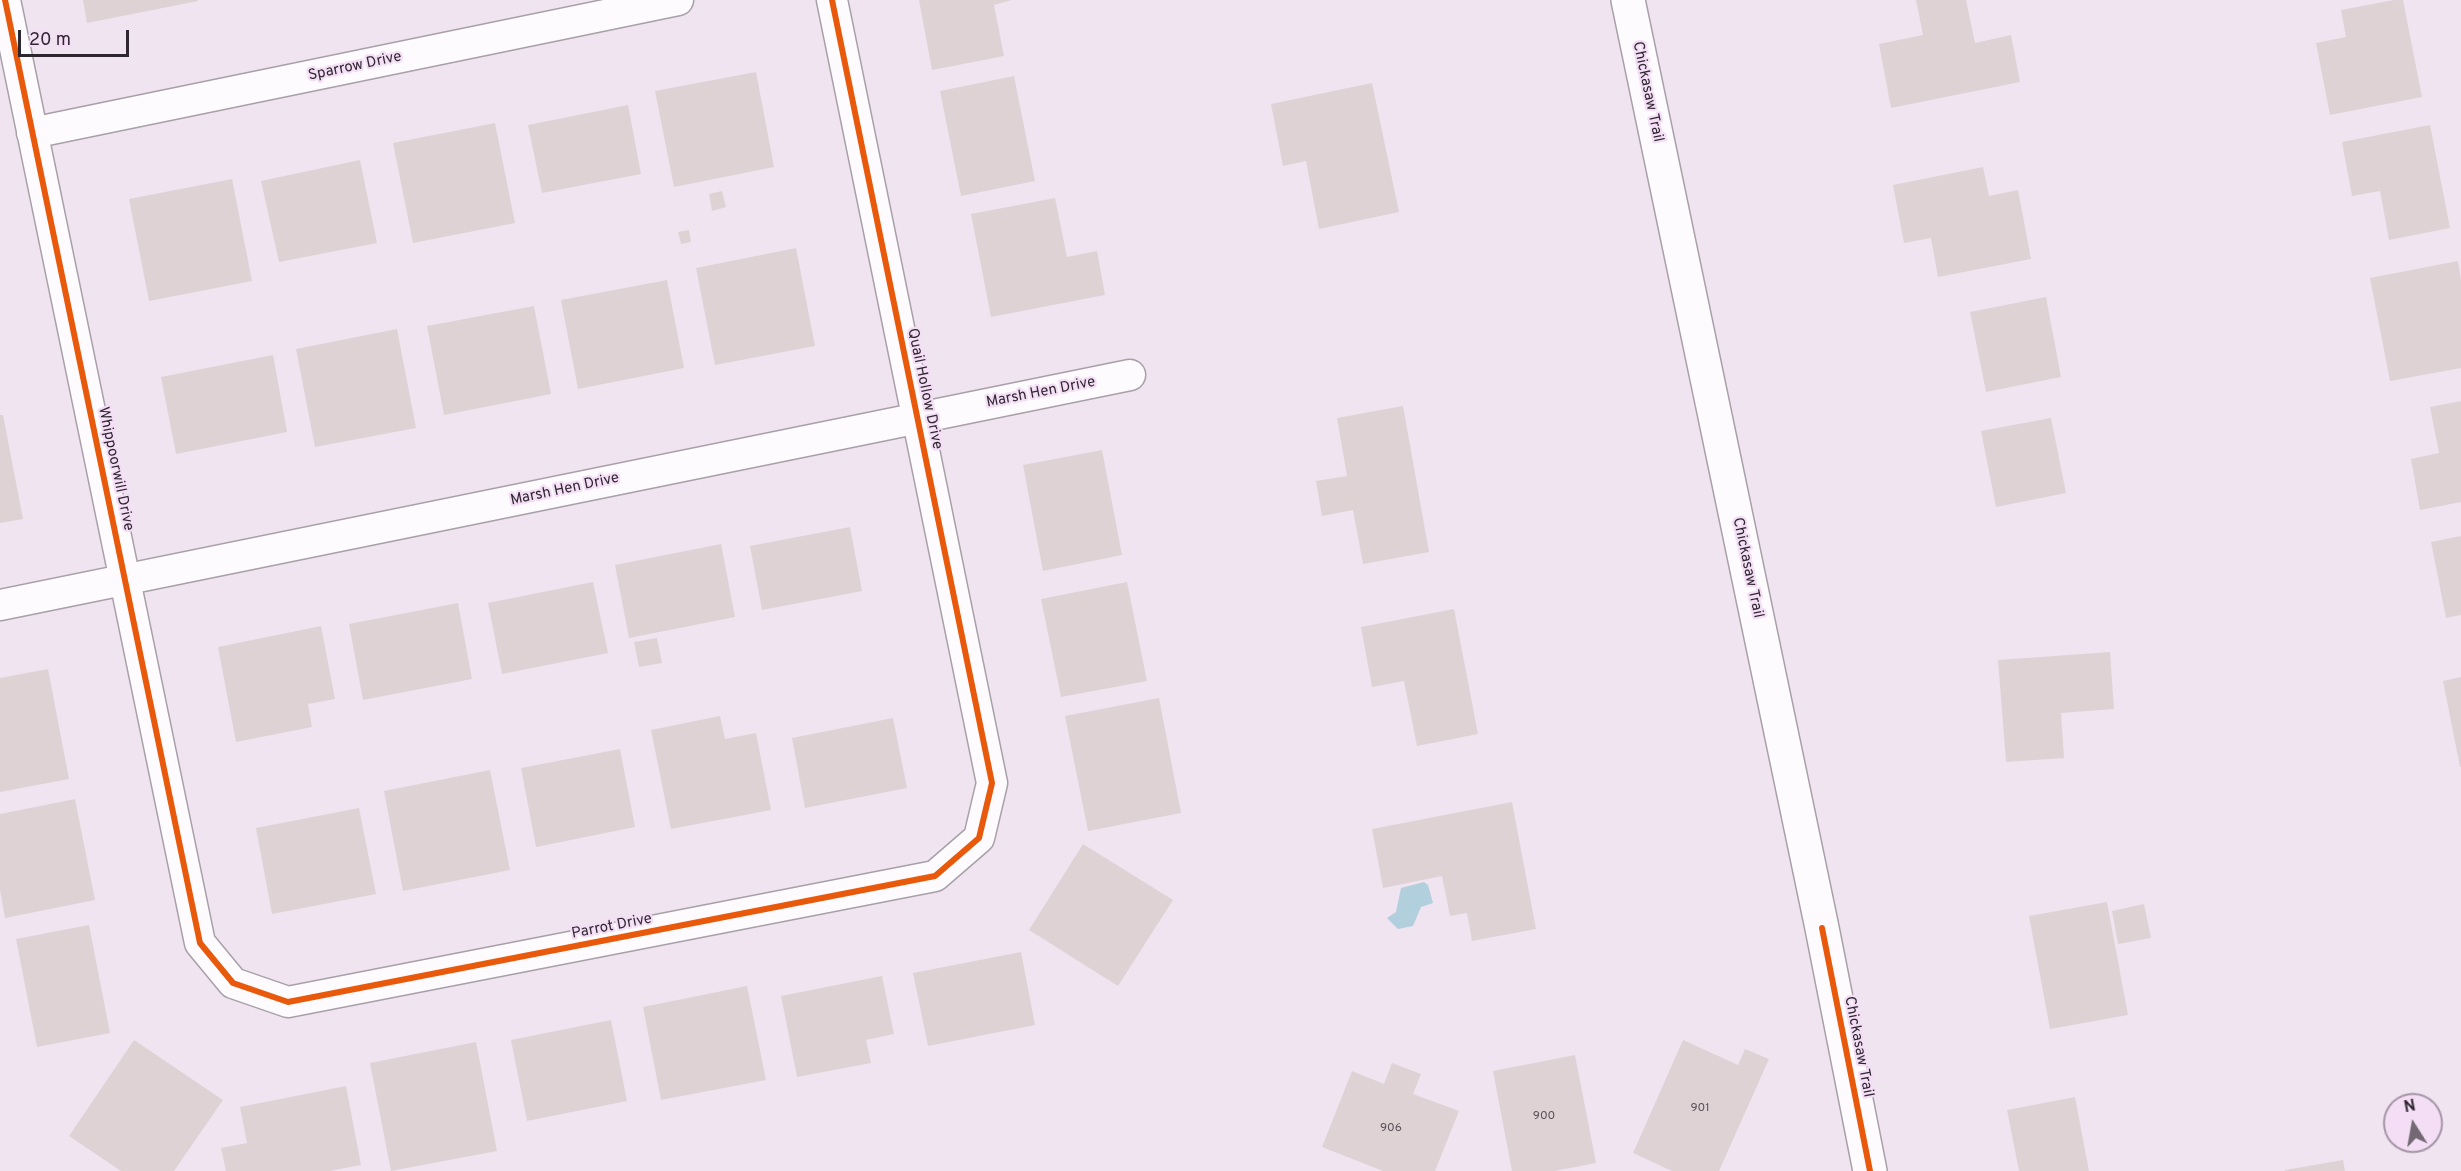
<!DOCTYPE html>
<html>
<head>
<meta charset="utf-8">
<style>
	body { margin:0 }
	#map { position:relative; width:2461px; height:1171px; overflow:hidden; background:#f0e4f0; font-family:Overpass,sans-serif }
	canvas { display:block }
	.north { position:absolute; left:2383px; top:1093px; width:60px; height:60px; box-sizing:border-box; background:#f4def6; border:2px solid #a595a7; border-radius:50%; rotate:349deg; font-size:16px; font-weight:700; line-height:24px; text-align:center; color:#2f2730 }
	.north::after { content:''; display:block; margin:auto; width:21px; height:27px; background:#736973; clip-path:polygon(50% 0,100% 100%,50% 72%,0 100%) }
	.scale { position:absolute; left:18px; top:30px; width:111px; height:27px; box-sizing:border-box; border:3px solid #2f2730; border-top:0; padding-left:8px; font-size:18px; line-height:21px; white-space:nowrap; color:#2f2730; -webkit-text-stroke:4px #f4def6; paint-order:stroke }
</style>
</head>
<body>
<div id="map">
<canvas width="2461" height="1171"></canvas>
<div class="north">N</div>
<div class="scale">20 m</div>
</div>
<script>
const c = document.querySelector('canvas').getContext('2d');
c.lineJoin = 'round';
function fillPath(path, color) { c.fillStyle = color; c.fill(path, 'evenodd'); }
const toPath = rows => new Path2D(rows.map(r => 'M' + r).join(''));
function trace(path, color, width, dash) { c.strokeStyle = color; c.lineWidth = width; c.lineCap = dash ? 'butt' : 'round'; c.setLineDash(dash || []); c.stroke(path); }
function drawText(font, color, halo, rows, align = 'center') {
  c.font = font + ' Overpass,sans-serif'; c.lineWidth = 4.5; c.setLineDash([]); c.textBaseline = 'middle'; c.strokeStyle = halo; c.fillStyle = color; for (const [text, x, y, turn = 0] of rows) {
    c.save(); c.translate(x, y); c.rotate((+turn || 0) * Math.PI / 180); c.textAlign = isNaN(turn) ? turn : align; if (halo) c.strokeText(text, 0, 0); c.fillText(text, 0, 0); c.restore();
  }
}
fillPath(toPath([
	[1424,882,1428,885,1433,903,1421,907,1413,926,1398,929,1387,918,1396,912,1401,888]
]), '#b1cfdc');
fillPath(toPath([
	[83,0,198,0,198,1,87,23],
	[919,0,1012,0,994,5,1004,56,932,70],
	[1916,0,1966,0,1975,43,2011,35,2020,82,1891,108,1879,44,1923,35],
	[2394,0,2403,0,2422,97,2330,115,2316,43,2346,37,2341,10],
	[756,72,774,167,674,187,655,91],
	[1014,76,1035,181,961,196,940,91],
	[1372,83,1399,212,1319,229,1306,161,1283,166,1271,104],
	[628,105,641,174,542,193,528,125],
	[495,123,515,223,413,243,393,143],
	[2430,125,2450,228,2389,240,2380,191,2352,196,2342,142],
	[360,160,377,243,279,262,261,181],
	[1983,167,1989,196,2018,190,2031,259,1938,277,1931,238,1904,243,1893,185],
	[232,179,252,281,149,301,129,199],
	[722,191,726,207,712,211,709,194],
	[1055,198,1067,257,1097,251,1105,295,991,317,971,214],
	[689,230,691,242,681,244,678,232],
	[796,248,815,346,715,365,696,268],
	[2458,261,2461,280,2461,368,2390,381,2370,278],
	[667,280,684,368,578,389,561,300],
	[2046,297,2061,377,1986,392,1970,312],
	[534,306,551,394,444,415,427,326],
	[397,329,416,428,315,447,296,349],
	[273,355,287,432,176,454,161,377],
	[2461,401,2461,502,2420,510,2411,459,2439,453,2430,407],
	[1403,406,1429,552,1363,564,1353,510,1322,516,1316,481,1347,476,1337,418],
	[0,415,3,415,23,519,0,523],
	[2051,418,2066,493,1996,507,1981,431],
	[1102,450,1122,555,1043,571,1023,465],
	[850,527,862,591,762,610,750,546],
	[2461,536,2461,615,2446,618,2431,542],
	[721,544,735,617,629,638,615,565],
	[593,582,608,653,502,674,488,603],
	[1127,582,1147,681,1061,697,1041,599],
	[458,603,472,679,363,700,349,624],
	[1454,609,1478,734,1417,746,1404,681,1372,687,1361,627],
	[321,626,335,699,308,704,312,727,236,742,218,647],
	[657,638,662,663,639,667,634,642],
	[2110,652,2114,709,2061,713,2064,758,2006,762,1998,660],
	[48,669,69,779,0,792,0,678],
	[2461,677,2461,767,2460,767,2443,681],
	[1159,698,1181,813,1088,831,1065,716],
	[720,716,725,739,756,733,771,810,671,829,651,730],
	[893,718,907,788,805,808,792,738],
	[620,749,635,827,536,847,521,768],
	[490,770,510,870,403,891,384,791],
	[75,799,95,900,5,918,0,890,0,814],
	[1512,802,1536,929,1472,941,1467,913,1450,916,1442,876,1383,888,1372,829],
	[359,808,376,894,272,914,256,828],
	[1083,844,1173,900,1118,986,1029,930],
	[2107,902,2128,1015,2050,1029,2029,916],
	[2144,904,2151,938,2118,944,2112,911],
	[89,925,110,1033,37,1047,16,939],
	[1021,952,1035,1025,928,1046,913,973],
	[882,976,894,1034,866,1040,871,1063,797,1077,781,996],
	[747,986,766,1080,661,1100,643,1007],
	[611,1020,627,1101,527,1121,511,1040],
	[134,1040,223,1100,174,1171,121,1171,69,1136],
	[1683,1040,1738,1065,1745,1049,1769,1059,1719,1171,1672,1171,1633,1153],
	[476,1042,497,1151,391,1171,370,1063],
	[1575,1055,1596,1163,1555,1171,1512,1171,1493,1071],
	[1392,1063,1421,1074,1413,1094,1459,1111,1435,1171,1383,1171,1322,1147,1352,1071,1384,1084],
	[346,1086,361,1165,330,1171,226,1171,221,1148,247,1143,240,1107],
	[2075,1097,2089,1171,2019,1171,2007,1110],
	[2343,1160,2345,1171,2285,1171,2285,1170]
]), '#dfd2d5');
const minor = toPath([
	[5,0,200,943,233,983,288,1002,935,876,979,838,992,783,832,0],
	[32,133,678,0],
	[0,605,1130,375]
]);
const tertiary = toPath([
	[1628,0,1822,928,1870,1171]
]);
trace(minor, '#a8a0a8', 33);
trace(tertiary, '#a8a0a8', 36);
trace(minor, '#fdfbfd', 30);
trace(tertiary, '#fdfbfd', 33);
trace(toPath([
	[5,0,200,943,233,983,288,1002,935,876,979,838,992,783,832,0],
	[1822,928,1870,1171]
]), '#e8590c', 6);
drawText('12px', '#5c535a', null, [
	["901",1700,1109],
	["900",1544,1117],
	["906",1391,1129]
]);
drawText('15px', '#2f2730', '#f4def6', [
	["Sparrow Drive",355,67,-12],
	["Chickasaw Trail",1647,92,78],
	["Quail Hollow Drive",924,389,78],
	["Marsh Hen Drive",1041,393,-11],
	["Whippoorwill Drive",115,469,78],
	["Marsh Hen Drive",565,490,-12],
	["Chickasaw Trail",1747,568,78],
	["Parrot Drive",612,927,-11],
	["Chickasaw Trail",1858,1047,79]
]);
</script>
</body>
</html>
